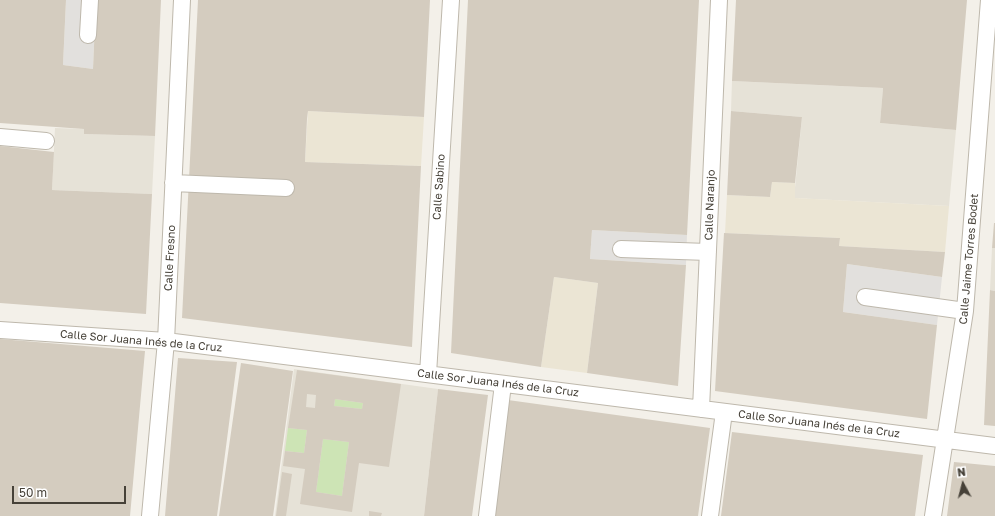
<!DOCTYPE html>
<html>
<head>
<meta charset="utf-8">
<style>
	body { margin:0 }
	#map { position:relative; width:995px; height:516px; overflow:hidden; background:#f3f0e9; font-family:"Golos Text",sans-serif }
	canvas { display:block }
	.north { position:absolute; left:943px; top:464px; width:40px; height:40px; -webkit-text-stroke:3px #fff; paint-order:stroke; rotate:353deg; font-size:11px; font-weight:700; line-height:16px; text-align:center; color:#464138 }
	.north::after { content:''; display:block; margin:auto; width:14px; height:18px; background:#464138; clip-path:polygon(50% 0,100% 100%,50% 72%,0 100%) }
	.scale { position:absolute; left:12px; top:486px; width:114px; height:18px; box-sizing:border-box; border:2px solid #464138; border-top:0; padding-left:5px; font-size:12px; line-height:14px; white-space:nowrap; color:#464138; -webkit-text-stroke:3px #fff; paint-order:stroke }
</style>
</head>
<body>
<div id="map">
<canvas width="995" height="516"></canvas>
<div class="north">N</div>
<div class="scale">50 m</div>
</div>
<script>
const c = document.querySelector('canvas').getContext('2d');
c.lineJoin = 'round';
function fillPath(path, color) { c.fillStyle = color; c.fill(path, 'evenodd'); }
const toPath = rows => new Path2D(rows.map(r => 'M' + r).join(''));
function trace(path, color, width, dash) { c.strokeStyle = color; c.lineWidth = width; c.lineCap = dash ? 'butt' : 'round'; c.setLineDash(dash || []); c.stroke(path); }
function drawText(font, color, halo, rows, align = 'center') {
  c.font = font + ' "Golos Text",sans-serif'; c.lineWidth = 3.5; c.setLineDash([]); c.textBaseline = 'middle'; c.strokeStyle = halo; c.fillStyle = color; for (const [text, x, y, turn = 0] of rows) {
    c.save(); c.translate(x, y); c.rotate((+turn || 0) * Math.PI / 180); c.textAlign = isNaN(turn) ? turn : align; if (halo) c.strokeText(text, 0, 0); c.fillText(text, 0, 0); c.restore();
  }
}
fillPath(toPath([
	[732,81,883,88,880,123,956,130,949,206,794,198,802,117,731,111],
	[55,128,84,129,84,134,155,136,152,194,52,190],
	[992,248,995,248,995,291,990,290],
	[294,369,438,389,424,516,275,516]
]), '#e6e2d7');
fillPath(toPath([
	[308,111,424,117,421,166,305,162],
	[772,182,795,183,795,198,949,206,945,252,839,246,840,238,725,233,727,195,770,197],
	[554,277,598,283,587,373,541,367]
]), '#ebe5d4');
fillPath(toPath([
	[335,399,363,403,362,409,334,406],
	[288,428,307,430,304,453,285,451],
	[323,439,349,442,342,496,316,492]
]), '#cde4b5');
fillPath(toPath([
	[66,0,96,0,93,69,63,65],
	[592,230,687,235,686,265,590,259],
	[847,264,942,277,937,325,843,312]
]), '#e2e0dd');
fillPath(toPath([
	[0,0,66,0,63,65,93,69,96,0,161,0,155,136,84,134,84,129,0,123],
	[198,0,430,0,424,117,308,111,307,119,305,162,421,166,412,347,182,318],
	[468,0,699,0,687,235,592,230,590,259,686,265,678,386,587,373,598,283,554,277,541,367,451,353],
	[736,0,967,0,956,130,880,123,883,88,732,81],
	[731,111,802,117,795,183,772,182,770,197,727,195],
	[0,146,54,152,52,190,152,194,146,314,0,303],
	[994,223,995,223,995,248,992,248],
	[724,233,840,238,839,246,945,252,942,277,847,264,843,312,937,325,927,419,715,391],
	[990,290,995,291,995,426,984,425],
	[0,339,145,351,130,516,0,516],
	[178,358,237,362,217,516,165,516],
	[241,363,293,371,273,516,219,516],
	[297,370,401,384,389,467,359,463,352,512,300,504,305,469,283,466,285,451,304,453,307,430,288,428],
	[307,394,316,395,315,408,306,407],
	[335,399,363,403,362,409,334,406],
	[323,439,349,442,342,496,316,492],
	[438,389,488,395,472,516,424,516],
	[508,400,710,428,698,516,494,516],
	[732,432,923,455,915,516,721,516],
	[954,462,995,466,995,516,947,516],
	[282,472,292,474,286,516,276,516],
	[369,511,382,513,381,516,369,516]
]), '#d4ccbf');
const minor = toPath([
	[88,35,90,0],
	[0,137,46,141],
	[173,183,286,188],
	[621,249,708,252],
	[865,297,965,311],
	[0,330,166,341,995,446],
	[428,374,451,0],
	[701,409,719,0],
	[150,516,166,341,182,0],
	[487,516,503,384],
	[710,516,724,412],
	[933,516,965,311,989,0]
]);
trace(minor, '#beb8ac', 18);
trace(minor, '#fff', 16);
drawText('11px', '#464138', '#fff', [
	["Calle Sabino",439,187,-86],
	["Calle Naranjo",710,205,-88],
	["Calle Fresno",170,258,-87],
	["Calle Jaime Torres Bodet",969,259,-85],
	["Calle Sor Juana Inés de la Cruz",141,341,5],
	["Calle Sor Juana Inés de la Cruz",498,383,7],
	["Calle Sor Juana Inés de la Cruz",819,424,7]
]);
</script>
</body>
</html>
